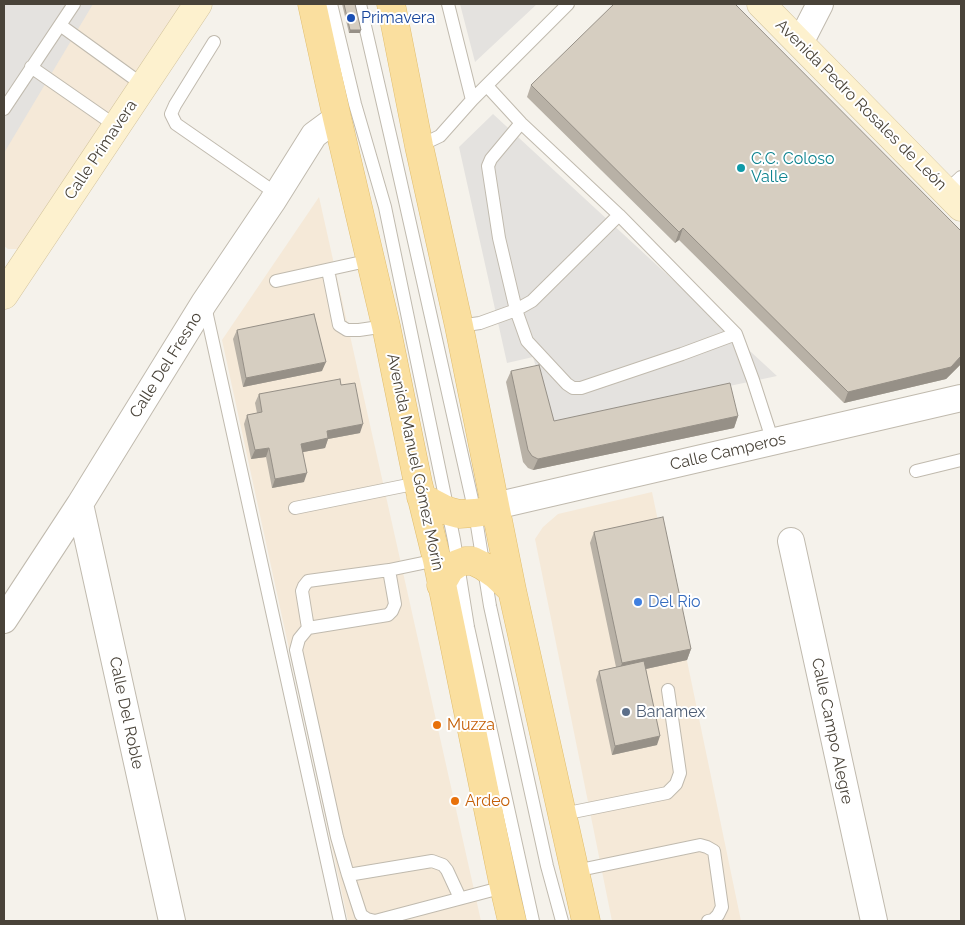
<!DOCTYPE html>
<html>
<head>
<meta charset="utf-8">
<style>
	body { margin:0 }
	#map { position:relative; width:965px; height:925px; overflow:hidden; background:#f5f2eb; font-family:Raleway,sans-serif }
	canvas { display:block }
	.frame { position:absolute; inset:0; border:5px solid #494339; pointer-events:none }
</style>
</head>
<body>
<div id="map">
<canvas width="965" height="925"></canvas>
<div class="frame"></div>
</div>
<script>
const c = document.querySelector('canvas').getContext('2d');
c.lineJoin = 'round';
function fillPath(path, color) { c.fillStyle = color; c.fill(path, 'evenodd'); }
const toPath = rows => new Path2D(rows.map(r => 'M' + r).join(''));
function trace(path, color, width, dash) { c.strokeStyle = color; c.lineWidth = width; c.lineCap = dash ? 'butt' : 'round'; c.setLineDash(dash || []); c.stroke(path); }
function drawText(font, color, halo, rows, align = 'center') {
  c.font = font + ' Raleway,sans-serif'; c.lineWidth = 4; c.setLineDash([]); c.textBaseline = 'middle'; c.strokeStyle = halo; c.fillStyle = color; for (const [text, x, y, turn = 0] of rows) {
    c.save(); c.translate(x, y); c.rotate((+turn || 0) * Math.PI / 180); c.textAlign = isNaN(turn) ? turn : align; if (halo) c.strokeText(text, 0, 0); c.fillText(text, 0, 0); c.restore();
  }
}
fillPath(toPath([
	[4,4,183,4,20,249,8,249,4,246],
	[319,197,481,921,348,921,222,340],
	[652,492,741,921,612,921,535,539,543,527,558,514]
]), '#f5e9d8');
fillPath(toPath([
	[4,4,93,4,4,153],
	[460,4,537,4,475,62],
	[493,114,777,376,553,423,533,357,507,363,459,147]
]), '#e4e2df');
const lane = toPath([
	[331,4,355,104,385,207,454,540,468,627,533,921],
	[360,4,392,143,475,513,490,606,547,866,562,921],
	[448,4,472,100],
	[60,25,143,85],
	[214,42,175,105,171,114,176,124,277,194],
	[31,67,116,126],
	[487,86,521,123,619,215,736,334,753,380,773,442],
	[4,109,74,4],
	[521,123,491,159,488,166,499,238,516,310,527,341,567,384,573,388,581,388,682,354,736,334],
	[419,146,440,136,472,100,568,4],
	[946,191,961,177],
	[328,270,339,325,347,330,359,330,386,326],
	[276,281,371,260],
	[205,306,340,921],
	[459,326,480,323,516,310,532,301,619,215],
	[916,471,961,460],
	[295,508,418,483],
	[308,628,302,591,304,586,308,581,389,570,437,560],
	[563,814,667,793,676,784,680,773,668,690],
	[575,871,700,845,707,847,714,851,722,907,718,915,713,920,708,921],
	[348,875,337,837,296,650,299,639,308,628,388,615,392,611,395,604,389,570],
	[460,898,447,870,443,865,432,861,348,875,361,915,367,919,375,921,504,887]
]);
const street = toPath([
	[800,43,820,4],
	[80,504,172,921],
	[495,506,961,398],
	[791,541,874,921],
	[4,620,80,504,204,303,272,202,314,135,337,118]
]);
const secondary = toPath([
	[761,4,961,207],
	[4,295,198,4]
]);
const primary = toPath([
	[312,4,337,118,386,326,418,483,437,560,504,887,512,921],
	[391,4,419,146,459,326,512,590,586,921],
	[421,497,448,511,459,514,475,513,482,512,495,506],
	[441,585,450,569,457,564,465,561,473,561,483,566,496,575,512,590]
]);
trace(lane, '#c0baae', 14);
trace(street, '#c0baae', 28);
trace(secondary, '#d3c49d', 29);
trace(primary, '#e0bd6e', 29);
trace(lane, '#fff', 12);
trace(street, '#fff', 26);
trace(secondary, '#fdf1ce', 28);
trace(primary, '#fadf9f', 28);
fillPath(toPath([
	[342,4,355,4,360,33,349,33],
	[531,85,961,231,961,364,946,379,844,403,679,240,675,243,527,97],
	[237,330,322,371,243,387,233,339],
	[511,371,554,421,738,416,734,428,533,470,528,468,523,462,506,382],
	[341,385,360,433,328,439,325,448,303,452,304,482,272,488,266,457,251,459,244,424,247,415,257,413,255,403,259,394],
	[594,532,691,649,687,660,646,669,657,745,612,755,596,680,599,671,616,667,590,543]
]), '#b8b1a6');
fillPath(toPath([
	[350,30,361,30,360,33,349,33],
	[683,228,679,240,675,243,679,232],
	[961,356,961,364,946,379,844,403,848,392],
	[326,362,322,371,243,387,246,378],
	[738,416,734,428,533,470,538,459],
	[363,424,360,433,328,439,325,448,298,453,301,444,327,431],
	[269,448,266,457,251,459,255,450],
	[307,473,304,482,272,488,275,479],
	[691,649,687,660,618,675,622,663],
	[660,736,657,745,612,755,615,746]
]), '#969087');
const building = toPath([
	[344,4,355,4,361,30,350,30,344,4],
	[614,4,735,4,961,231,961,356,951,367,848,392,683,228,679,232,531,85,614,4],
	[314,314,326,362,246,378,237,330,314,314],
	[539,365,554,421,730,383,738,416,538,459,532,456,528,450,511,371,539,365],
	[340,379,341,385,355,383,363,424,327,431,328,438,301,444,307,473,275,479,269,448,255,450,247,415,262,412,259,394,340,379],
	[663,517,691,649,622,663,594,532,663,517],
	[644,661,660,736,615,746,599,671,644,661]
]);
fillPath(building, '#d6cec1');
trace(building, '#969087', 1);
for (const [x, y, r, color] of [
	[351,18,5,"#1a4fb4"],
	[741,168,5,"#0f9aa8"],
	[638,602,5,"#3f7fe0"],
	[626,712,5,"#5c6f8a"],
	[437,725,5,"#e8710a"],
	[455,801,5,"#e8710a"]
]) { const dot = new Path2D(); dot.arc(x, y, r, 0, 2 * Math.PI); c.fillStyle = color; c.fill(dot); trace(dot, '#fff', 2); }
drawText('16px', '#164399', '#fff', [
	["Primavera",361,18]
], 'left');
drawText('16px', '#494339', '#fff', [
	["Avenida Pedro Rosales de León",861,105,45],
	["Calle Primavera",101,150,-56],
	["Calle Del Fresno",166,365,-58],
	["Calle Camperos",728,452,-13],
	["Avenida Manuel Gómez Morín",415,462,78],
	["Calle Del Roble",126,713,78],
	["Calle Campo Alegre",832,731,78]
]);
drawText('16px', '#0d838f', '#fff', [
	["C.C. Coloso",751,159],
	["Valle",751,177]
], 'left');
drawText('16px', '#366cbe', '#fff', [
	["Del Rio",648,602]
], 'left');
drawText('16px', '#4e5e75', '#fff', [
	["Banamex",636,712]
], 'left');
drawText('16px', '#c56008', '#fff', [
	["Muzza",447,725],
	["Ardeo",465,801]
], 'left');
</script>
</body>
</html>
